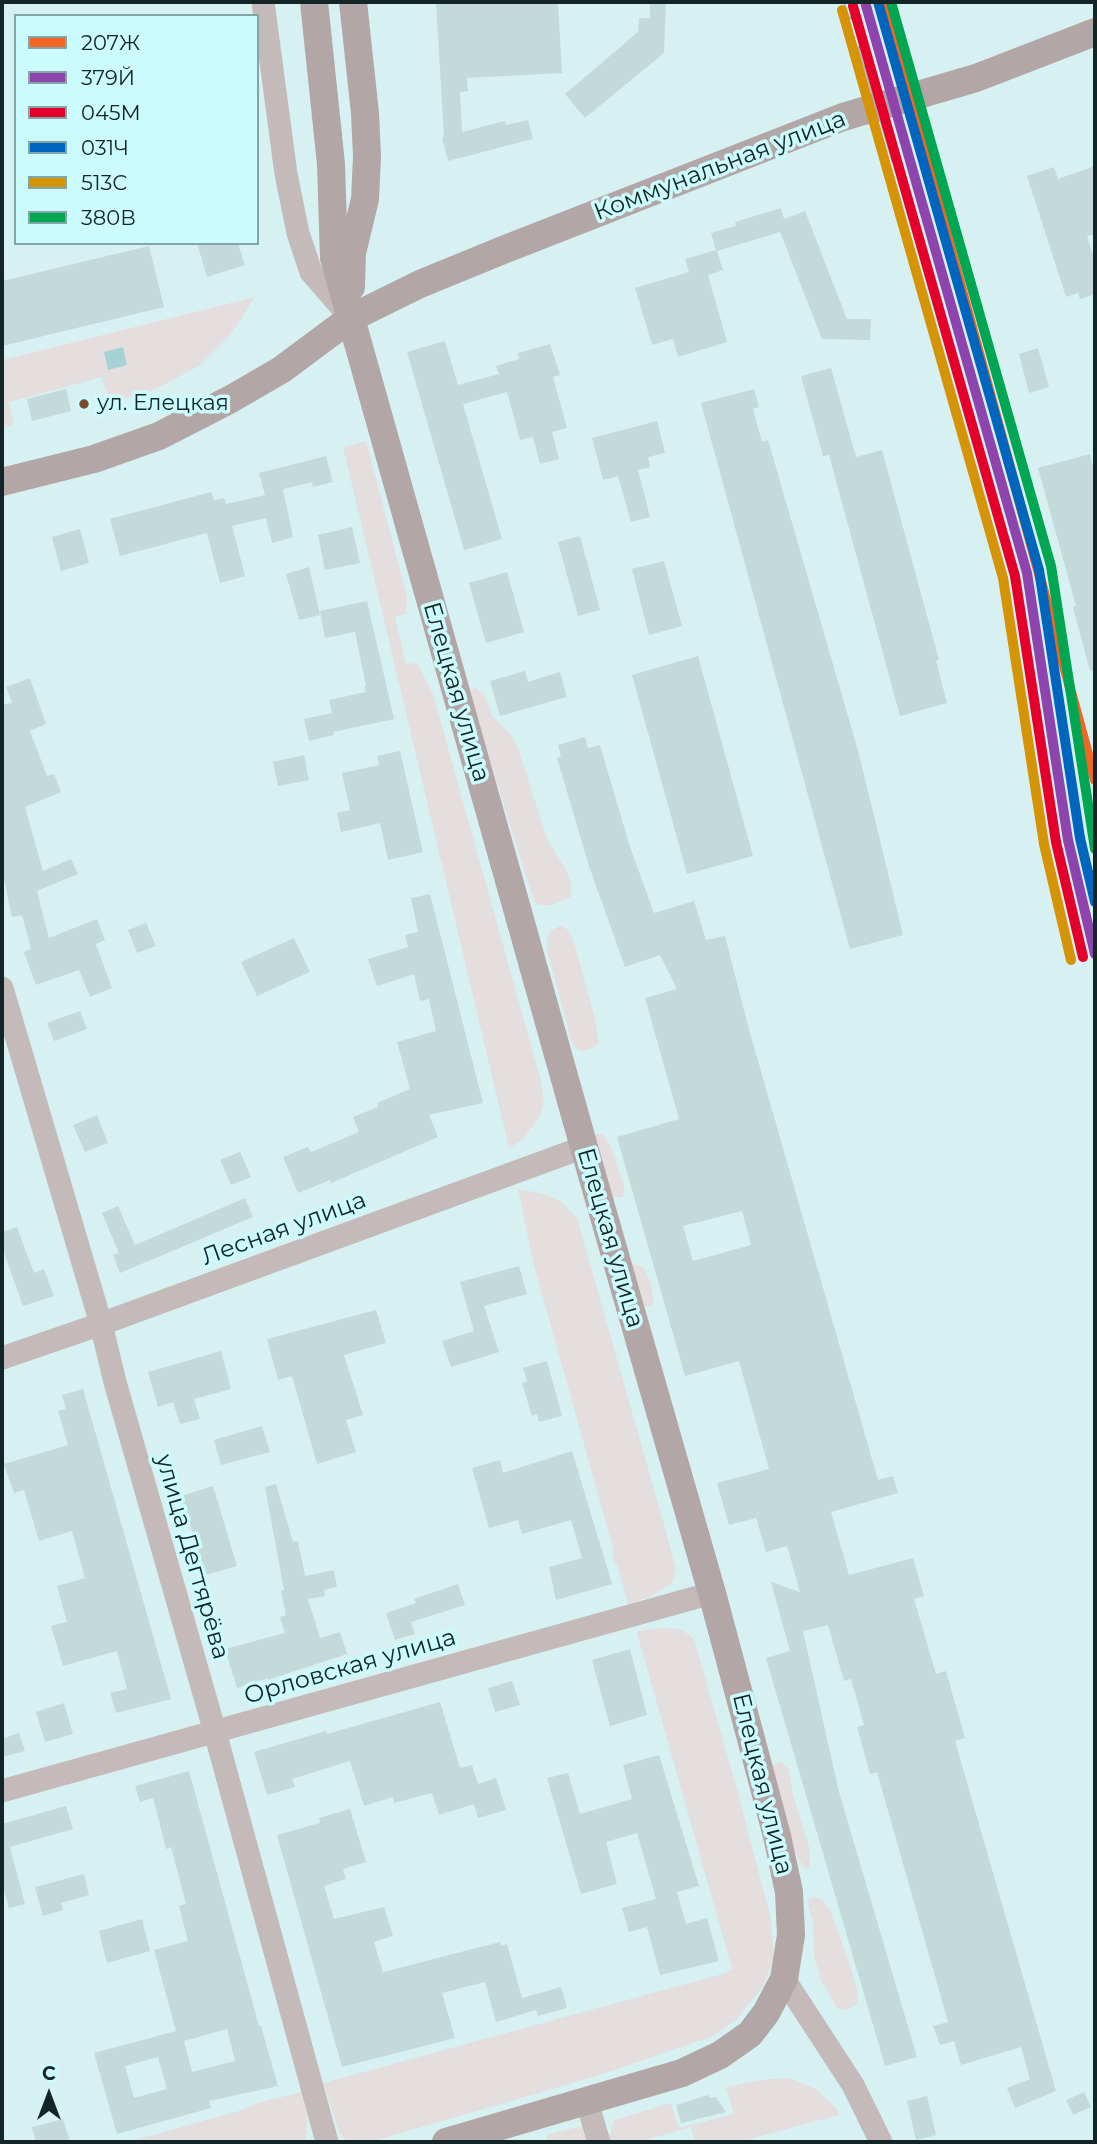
<!DOCTYPE html>
<html>
<head>
<meta charset="utf-8">
<style>
	body { margin:0 }
	#map { position:relative; width:1097px; height:2144px; overflow:hidden; background:#d7f1f3; font-family:Montserrat,sans-serif }
	canvas { display:block }
	.frame { position:absolute; inset:0; border:4px solid #132526; pointer-events:none }
	.legend { position:absolute; left:14px; top:14px; width:245px; height:231px; box-sizing:border-box; background:#ccfbfe; border:2px solid #82a5a8; margin:0; padding:9px 12px; list-style:none; font-size:21px; color:#132526 }
	.legend li { display:flex; align-items:center; gap:14px; height:35px }
	.legend b { width:35px; border:2px solid #82a5a8 }
	.north { position:absolute; left:14px; top:2060px; width:70px; height:70px; -webkit-text-stroke:5px #ccfbfe; paint-order:stroke; rotate:0deg; font-size:19px; font-weight:700; line-height:28px; text-align:center; color:#132526 }
	.north::after { content:''; display:block; margin:auto; width:24px; height:32px; background:#132526; clip-path:polygon(50% 0,100% 100%,50% 72%,0 100%) }
</style>
</head>
<body>
<div id="map">
<canvas width="1097" height="2144"></canvas>
<div class="frame"></div>
<ul class="legend">
<li><b style="height:9px;background:#f26522"></b>207Ж</li>
<li><b style="height:9px;background:#8e44ad"></b>379Й</li>
<li><b style="height:9px;background:#e4002b"></b>045М</li>
<li><b style="height:9px;background:#0065bd"></b>031Ч</li>
<li><b style="height:9px;background:#d59306"></b>513С</li>
<li><b style="height:9px;background:#00a651"></b>380В</li>
</ul>
<div class="north">С</div>
</div>
<script>
const c = document.querySelector('canvas').getContext('2d');
c.lineJoin = 'round';
function fillPath(path, color) { c.fillStyle = color; c.fill(path, 'evenodd'); }
const toPath = rows => new Path2D(rows.map(r => 'M' + r).join(''));
function trace(path, color, width, dash) { c.strokeStyle = color; c.lineWidth = width; c.lineCap = dash ? 'butt' : 'round'; c.setLineDash(dash || []); c.stroke(path); }
function drawText(font, color, halo, rows, align = 'center') {
  c.font = font + ' Montserrat,sans-serif'; c.lineWidth = 7; c.setLineDash([]); c.textBaseline = 'middle'; c.strokeStyle = halo; c.fillStyle = color; for (const [text, x, y, turn = 0] of rows) {
    c.save(); c.translate(x, y); c.rotate((+turn || 0) * Math.PI / 180); c.textAlign = isNaN(turn) ? turn : align; if (halo) c.strokeText(text, 0, 0); c.fillText(text, 0, 0); c.restore();
  }
}
fillPath(toPath([
	[255,297,231,334,199,366,148,393,109,402,102,377,9,402,14,425,2,428,2,360],
	[366,441,407,596,406,614,395,617,406,664,417,663,433,694,541,1081,544,1102,539,1118,522,1140,509,1148,343,447],
	[475,687,485,696,492,716,509,732,518,748,548,841,566,869,571,883,571,897,551,905,538,905,534,901,470,697,470,691],
	[560,926,566,928,573,938,595,1019,599,1042,595,1047,583,1051,577,1050,571,1040,547,950,547,937,550,931],
	[597,1134,603,1134,612,1149,624,1186,623,1197,611,1197,592,1138],
	[518,1189,545,1194,562,1202,577,1218,667,1535,676,1570,671,1584,647,1598,628,1604,618,1568,613,1558,613,1548,533,1262],
	[632,1263,643,1267,651,1284,654,1303,649,1307,644,1306],
	[660,1628,681,1629,694,1639,738,1793,771,1919,774,1959,762,1988,736,2020,713,2036,597,2076,370,2142,348,2142,340,2134,323,2083,726,1973,732,1969,637,1633,638,1631],
	[780,1762,789,1769,793,1795,810,1850,810,1868,805,1869,791,1846,771,1769,775,1764],
	[815,1897,821,1899,830,1910,851,1968,858,1992,858,2004,846,2010,838,2009,821,1981,814,1955,813,1922,808,1904,809,1899],
	[788,2078,816,2089,837,2109,839,2115,739,2142,695,2142,691,2127,639,2142,595,2142,609,2137,614,2120,671,2103,679,2128,734,2114,726,2087,759,2080],
	[302,2092,307,2115,306,2142,128,2142,242,2110,257,2103],
	[582,2126,588,2132,591,2142,548,2142,546,2135]
]), '#e4dede');
fillPath(toPath([
	[123,347,127,365,108,370,104,352]
]), '#a6d2d6');
fillPath(toPath([
	[436,2,558,2,562,73,467,78,468,91,460,92,462,132,505,121,506,125,528,120,533,139,448,161,442,138,444,137],
	[650,2,666,2,664,53,585,118,565,94,638,32,639,18,650,18],
	[1095,166,1095,234,1087,236,1095,262,1095,294,1080,299,1078,293,1066,297,1027,176,1054,167,1058,179],
	[781,208,784,219,805,211,847,319,871,319,870,340,822,339,780,232,717,251,723,270,708,275,727,342,678,357,673,339,652,345,635,288,689,272,685,259,716,250,711,233,736,226,735,222],
	[197,243,238,243,245,265,207,277],
	[149,246,164,307,2,346,2,281],
	[445,341,458,385,499,374,496,366,519,359,518,353,550,344,560,375,553,377,567,428,552,432,559,459,540,464,533,437,520,440,507,392,463,404,502,539,464,550,407,352],
	[1038,348,1049,387,1029,393,1019,354],
	[831,368,856,457,882,450,939,660,936,661,947,703,900,716,829,455,823,456,801,376],
	[66,389,71,411,32,421,27,399],
	[754,389,759,407,753,409,762,442,768,440,859,754,903,935,850,949,701,403],
	[657,421,665,453,648,457,650,467,638,470,650,517,631,522,618,476,603,480,592,438],
	[1090,454,1095,475,1095,670,1090,671,1073,607,1076,606,1038,468],
	[326,456,333,482,313,487,312,482,283,489,293,537,272,543,266,518,232,526,245,576,220,583,207,533,120,556,110,519,211,492,214,500,224,498,226,504,265,495,259,473],
	[352,527,360,563,325,570,318,535],
	[80,529,89,563,61,571,52,537],
	[580,536,600,610,578,616,558,542],
	[664,561,682,626,649,635,632,569],
	[309,567,320,615,299,620,286,574],
	[507,572,524,632,486,643,469,583],
	[367,601,394,719,333,732,334,735,309,741,304,719,332,713,329,700,366,692,364,687,366,686,355,632,325,638,320,611],
	[698,656,753,856,687,874,632,675],
	[525,671,528,682,560,672,567,697,500,716,490,681],
	[30,678,46,724,30,731,47,776,54,774,61,792,25,807,43,871,71,859,78,874,37,891,49,938,97,919,105,940,96,944,112,988,90,997,79,970,36,985,24,952,31,949,22,915,12,917,2,870,2,705,12,703,6,687],
	[585,737,588,748,600,745,630,847,654,913,694,901,706,940,725,936,748,1026,878,1480,893,1476,898,1493,831,1512,849,1575,913,1558,924,1596,914,1599,936,1674,946,1671,965,1738,955,1741,1056,2091,1015,2108,1007,2088,1030,2079,1021,2047,961,2065,954,2041,940,2045,933,2026,948,2022,877,1772,870,1774,857,1727,864,1725,851,1679,844,1681,828,1625,803,1631,839,1792,917,2057,885,2066,766,1658,790,1651,771,1582,800,1592,787,1546,766,1552,756,1518,729,1525,717,1483,769,1469,739,1361,685,1376,617,1137,679,1119,645,998,677,989,660,955,625,967,589,866,557,758,561,756,558,745],
	[742,1211,751,1245,693,1261,683,1226],
	[400,751,423,852,388,860,380,823,341,832,337,813,350,810,342,773,379,765,377,756],
	[304,755,309,780,278,786,273,762],
	[430,894,483,1103,429,1115,438,1137,331,1183,330,1180,298,1193,283,1157,308,1147,311,1152,359,1132,353,1117,378,1107,377,1103,410,1089,397,1042,436,1031,429,999,420,1001,414,974,377,986,368,959,408,947,405,935,418,932,411,898],
	[146,923,156,946,137,953,128,930],
	[294,938,310,972,257,996,241,962],
	[80,1011,87,1029,54,1041,47,1023],
	[97,1115,108,1143,85,1152,73,1125],
	[240,1152,251,1177,231,1185,220,1160],
	[245,1198,253,1217,120,1273,113,1255,119,1253,102,1213,118,1206,135,1245],
	[17,1227,34,1273,44,1269,54,1296,23,1306,2,1247,2,1232],
	[519,1266,527,1294,484,1306,499,1352,451,1367,442,1341,474,1331,460,1282],
	[376,1310,386,1343,344,1355,363,1415,346,1420,356,1452,317,1464,292,1376,278,1380,267,1339],
	[221,1351,231,1389,194,1399,200,1419,180,1424,173,1402,158,1407,148,1372],
	[547,1361,562,1416,539,1422,537,1414,532,1416,522,1383,527,1381,523,1368],
	[83,1389,171,1699,116,1713,110,1693,127,1689,117,1651,63,1666,51,1626,67,1622,57,1586,85,1578,72,1531,39,1541,24,1490,14,1493,4,1464,68,1445,58,1411,66,1409,62,1395],
	[262,1426,270,1452,221,1465,214,1440],
	[572,1451,612,1584,556,1600,549,1567,582,1558,571,1520,522,1534,518,1520,489,1528,472,1468,500,1460,503,1473],
	[276,1484,293,1542,298,1541,305,1576,334,1570,337,1587,324,1590,325,1596,308,1599,320,1638,340,1632,347,1654,268,1680,268,1678,237,1688,225,1649,285,1633,280,1617,286,1615,281,1591,284,1590,265,1487],
	[213,1486,237,1566,206,1575,181,1496],
	[458,1584,465,1605,411,1622,415,1634,395,1640,386,1613,416,1603,414,1599],
	[630,1649,647,1715,610,1726,592,1660],
	[512,1681,520,1705,495,1712,488,1688],
	[440,1702,460,1768,472,1765,478,1784,496,1778,506,1810,478,1818,474,1804,439,1815,432,1793,394,1803,393,1797,364,1806,350,1761,292,1779,295,1787,267,1795,254,1752,326,1731,327,1734],
	[64,1703,73,1734,45,1742,36,1712],
	[19,1733,25,1751,2,1757,2,1739],
	[659,1755,699,1886,677,1892,686,1924,707,1918,719,1961,660,1975,647,1927,629,1932,622,1908,656,1899,637,1833,606,1842,617,1884,581,1894,547,1778,568,1773,580,1814,632,1799,623,1765],
	[189,1771,259,2026,261,2026,278,2086,209,2101,211,2108,117,2134,94,2053,176,2031,154,1950,188,1941,179,1906,186,1904,171,1847,166,1849,153,1798,140,1802,135,1786],
	[227,2029,235,2061,192,2072,184,2041],
	[158,2057,167,2089,134,2098,125,2066],
	[66,1806,73,1829,10,1847,25,1904,9,1908,2,1883,2,1824],
	[350,1809,366,1862,343,1869,346,1879,324,1886,334,1919,384,1907,393,1936,374,1942,383,1972,500,1942,501,1946,507,1944,522,1998,561,1987,567,2008,538,2016,536,2010,496,2022,485,1982,442,1993,455,2038,342,2067,277,1835,320,1823,319,1818],
	[84,1874,89,1895,61,1903,63,1910,43,1916,35,1887],
	[142,1919,150,1951,107,1963,99,1931],
	[1084,2092,1091,2107,1073,2115,1066,2100],
	[708,2095,710,2098,716,2097,726,2112,681,2123,676,2105],
	[927,2096,936,2135,916,2140,907,2101],
	[63,2119,70,2142,36,2142,32,2127]
]), '#c3d9da');
trace(toPath([
	[263,2,286,174,298,233,311,272,349,316],
	[2,988,101,1324,115,1382,215,1732,327,2142],
	[2,1358,101,1324,584,1147],
	[2,1791,712,1593],
	[784,1979,853,2085,881,2142],
	[587,2102,599,2142]
]), '#c3bab9', 23);
trace(toPath([
	[314,2,331,164,334,258,584,1147,712,1593,777,1836,789,1892,791,1935,784,1979,766,2013,750,2034,720,2055,682,2073,446,2142],
	[351,287,352,253,365,199,367,157,365,113,353,2],
	[2,482,94,459,159,436,231,399,281,370,351,318,420,284,503,250,843,117,976,78,1095,32]
]), '#b3a6a6', 28);
const rail = toPath([
	[847,2,852,16],
	[862,48,895,159]
]);
trace(rail, '#adaead', 8);
trace(rail, '#ccfbfe', 5, [16]);
trace(toPath([
	[881,2,894,40,1095,780]
]), '#f26522', 10);
trace(toPath([
	[865,2,1027,573,1068,840,1095,954]
]), '#8e44ad', 10);
trace(toPath([
	[853,6,1015,576,1056,842,1083,957]
]), '#e4002b', 10);
trace(toPath([
	[878,2,1039,570,1080,838,1095,902]
]), '#0065bd', 10);
trace(toPath([
	[842,10,1003,578,1044,844,1071,960]
]), '#d59306', 10);
trace(toPath([
	[891,2,1051,566,1095,849]
]), '#00a651', 10);
for (const [x, y, r, color] of [
	[84,404,6,"#7a4b2a"]
]) { const dot = new Path2D(); dot.arc(x, y, r, 0, 2 * Math.PI); c.fillStyle = color; c.fill(dot); trace(dot, '#ccfbfe', 2.5); }
drawText('22px', '#132526', '#ccfbfe', [
	["ул. Елецкая",97,404]
], 'left');
drawText('24px', '#132526', '#ccfbfe', [
	["Коммунальная улица",720,166,-21],
	["Елецкая улица",456,692,74],
	["Лесная улица",284,1229,-20],
	["Елецкая улица",610,1238,74],
	["улица Дегтярёва",192,1557,74],
	["Орловская улица",350,1667,-16],
	["Елецкая улица",762,1784,76]
]);
</script>
</body>
</html>
